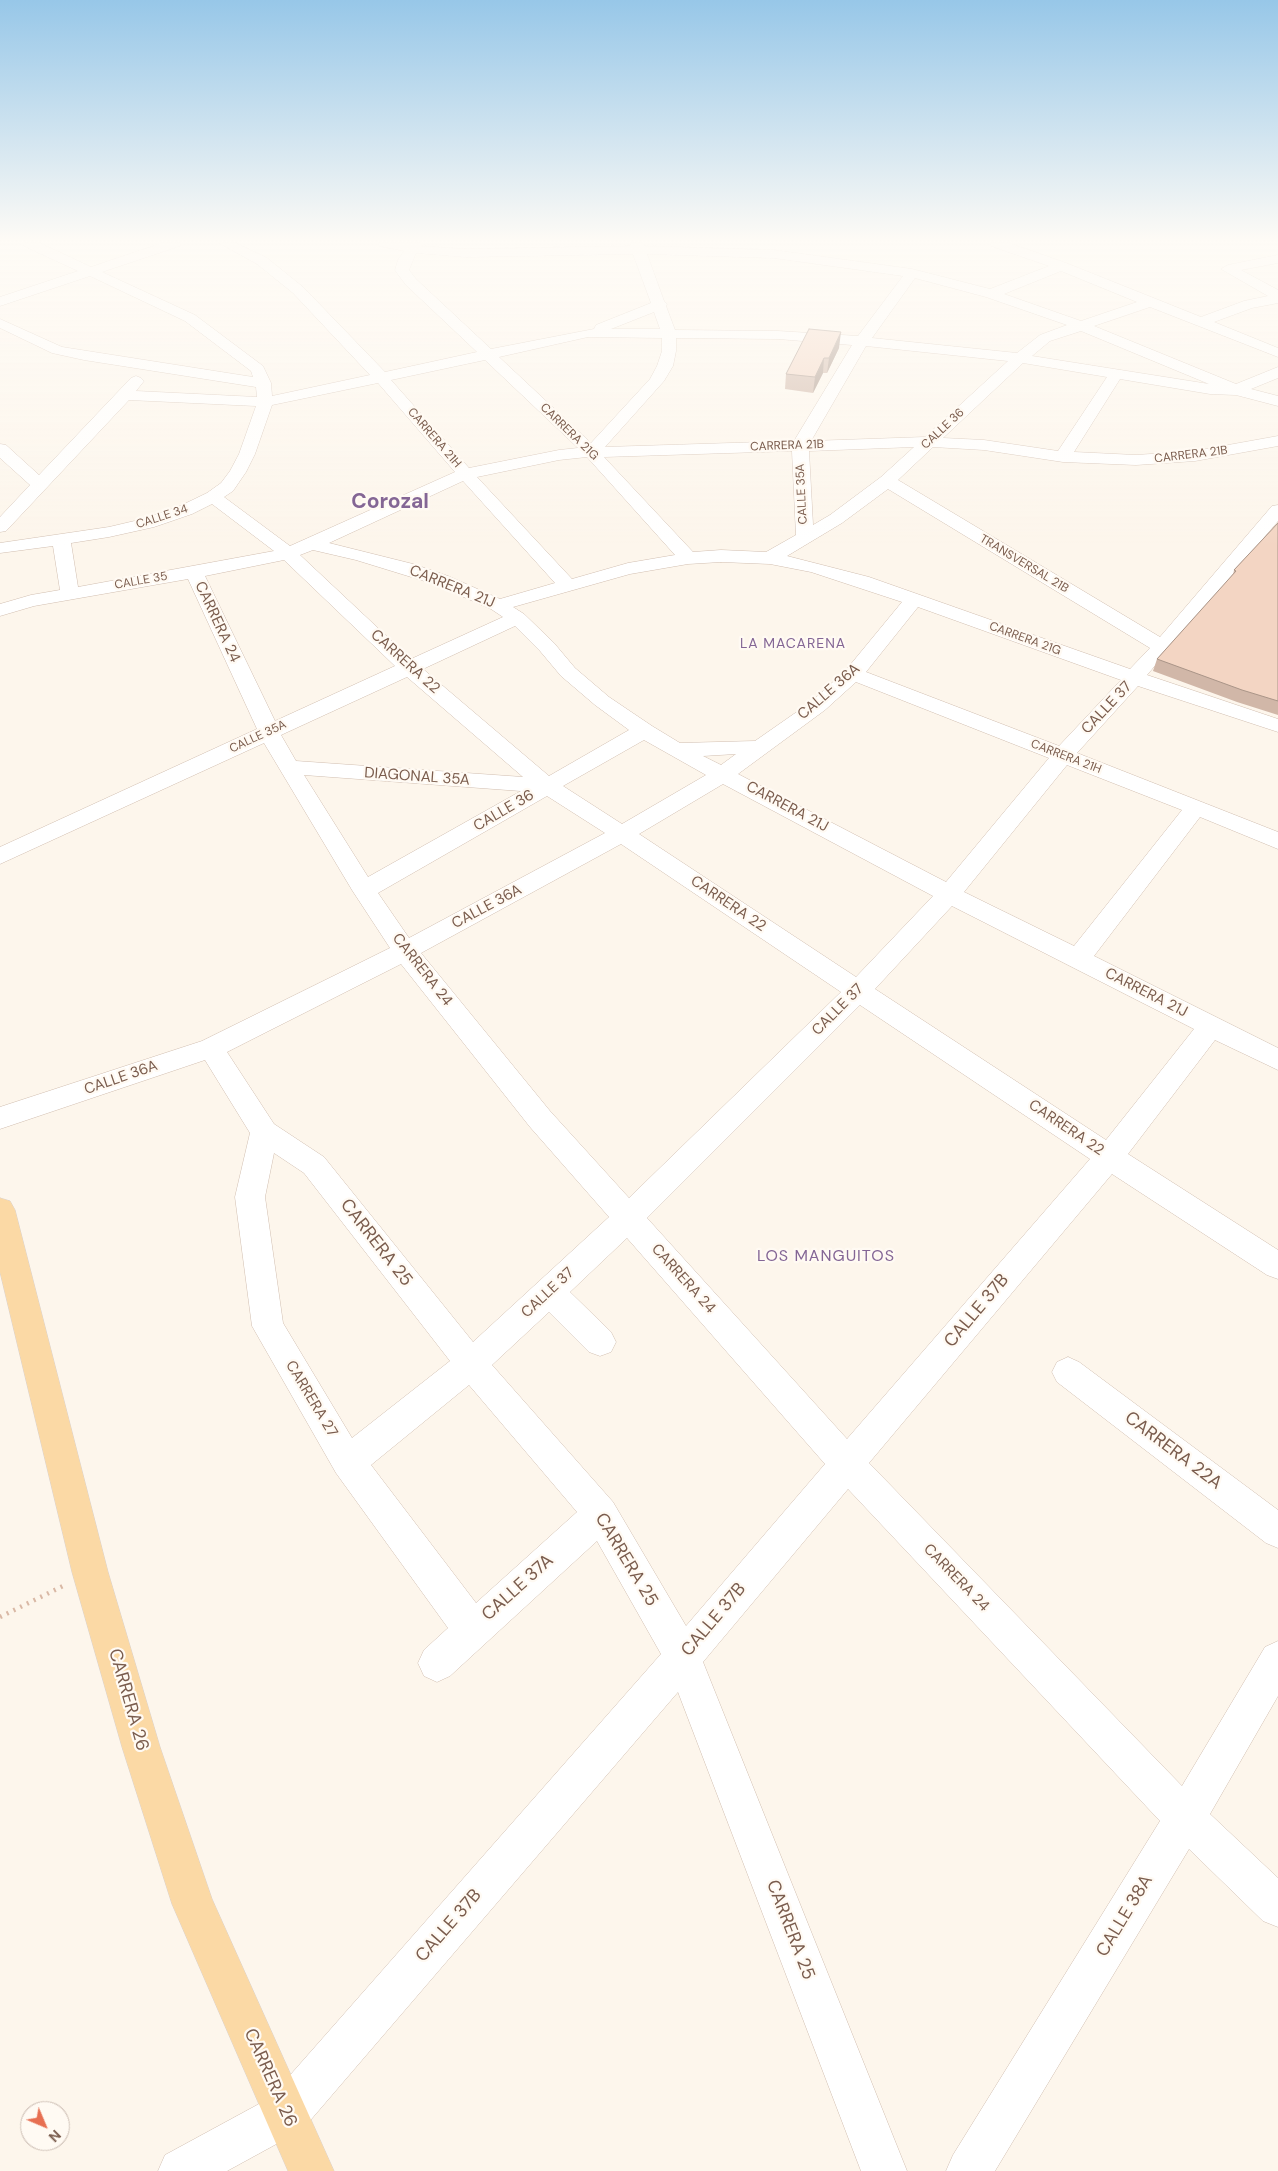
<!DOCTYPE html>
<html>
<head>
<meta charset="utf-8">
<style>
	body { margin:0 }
	#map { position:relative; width:1278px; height:2171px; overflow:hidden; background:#fdf6ec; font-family:"DM Sans",sans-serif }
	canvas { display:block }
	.north { position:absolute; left:20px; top:2101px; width:50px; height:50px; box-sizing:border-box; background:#fffaf3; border:1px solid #cabbb1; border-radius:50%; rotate:135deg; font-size:14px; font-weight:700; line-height:20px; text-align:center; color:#7a5c4d }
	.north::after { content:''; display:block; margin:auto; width:18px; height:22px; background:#e76f51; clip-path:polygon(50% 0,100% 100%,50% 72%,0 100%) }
</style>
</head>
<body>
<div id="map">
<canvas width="1278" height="2171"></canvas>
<div class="north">N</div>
</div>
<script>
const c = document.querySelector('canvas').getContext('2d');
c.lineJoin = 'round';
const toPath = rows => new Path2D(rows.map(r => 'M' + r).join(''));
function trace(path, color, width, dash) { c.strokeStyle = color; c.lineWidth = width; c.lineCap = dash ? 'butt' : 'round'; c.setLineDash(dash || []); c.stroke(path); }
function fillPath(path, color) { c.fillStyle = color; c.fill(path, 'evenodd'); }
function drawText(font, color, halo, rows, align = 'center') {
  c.font = font + ' "DM Sans",sans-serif'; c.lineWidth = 4.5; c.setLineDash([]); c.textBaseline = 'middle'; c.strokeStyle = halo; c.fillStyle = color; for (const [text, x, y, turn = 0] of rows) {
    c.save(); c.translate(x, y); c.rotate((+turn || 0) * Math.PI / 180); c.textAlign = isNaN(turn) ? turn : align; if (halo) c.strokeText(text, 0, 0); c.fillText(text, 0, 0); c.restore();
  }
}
const minor = toPath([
	[23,243,40,243,91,267,162,243,181,243,180,246,102,272,195,315,263,366,271,383,272,396,370,375,293,293,257,264,219,243,236,243,267,258,303,287,385,372,477,352,406,285,397,273,395,270,398,260,404,251,379,246,378,243,422,243,421,246,466,249,631,246,630,243,643,243,644,246,774,250,912,269,990,289,1049,266,991,246,990,243,1009,243,1066,263,1201,317,1244,301,1268,296,1221,269,1228,265,1278,255,1278,263,1241,270,1278,290,1278,303,1252,308,1214,322,1278,348,1278,357,1150,307,1094,326,1236,384,1278,367,1278,378,1251,389,1278,396,1278,406,1236,395,1210,394,1120,379,1074,452,1136,455,1195,451,1278,436,1278,446,1195,461,1136,465,1063,462,984,450,933,447,898,480,1160,637,1272,506,1278,505,1278,521,1147,675,1278,719,1278,732,1138,686,1077,753,1278,832,1278,849,1200,817,1094,956,1278,1048,1278,1070,1215,1040,1128,1154,1278,1250,1278,1279,1267,1275,1112,1174,869,1463,1182,1786,1265,1647,1278,1641,1278,1696,1210,1814,1278,1878,1278,1927,1263,1921,1189,1849,995,2171,946,2171,953,2155,1160,1821,848,1489,703,1662,907,2171,861,2171,678,1692,302,2130,227,2171,158,2171,165,2155,270,2098,661,1654,597,1541,450,1676,437,1682,424,1676,418,1663,424,1650,448,1628,336,1473,252,1326,235,1197,250,1133,205,1060,0,1129,0,1107,202,1041,390,948,352,890,264,743,0,864,0,847,257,729,188,579,34,606,0,616,0,604,31,595,60,590,53,546,0,553,0,543,109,527,143,519,180,506,207,493,221,483,230,471,239,454,256,406,129,400,6,531,0,532,0,517,30,485,0,458,0,444,6,445,39,475,131,378,136,376,141,378,144,381,136,391,257,397,256,387,84,360,52,353,0,328,0,319,62,347,253,377,251,371,185,321,90,276,0,306,0,297,78,271,24,246,23,243],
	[416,253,466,257,633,254,651,303,596,325,594,329,491,349,416,279,409,270,416,253],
	[647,254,774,258,903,276,858,336,778,331,675,330,666,306,667,304,664,301,647,254],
	[1061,271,1137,302,1081,321,1004,294,1061,271],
	[915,278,986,297,1067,325,1040,335,1017,353,872,338,915,278],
	[654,312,660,329,611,329,654,312],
	[1081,331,1209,384,1032,356,1050,341,1081,331],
	[588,337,662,338,662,351,657,366,650,379,591,443,499,357,588,337],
	[676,338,778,339,852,345,794,441,605,447,664,381,673,366,676,351,676,338],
	[866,346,1008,361,925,437,811,441,866,346],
	[485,360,578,448,559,450,469,468,391,380,485,360],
	[1023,363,1107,377,1058,451,984,440,943,438,1023,363],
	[378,383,455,472,290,546,224,497,233,491,246,472,255,454,272,405,378,383],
	[914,447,881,477,830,515,813,525,809,451,914,447],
	[792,451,796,535,766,552,721,550,693,552,604,457,792,451],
	[587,457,675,555,628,563,572,579,477,477,559,460,587,457],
	[463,481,555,583,500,599,448,576,413,564,329,543,463,481],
	[888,489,1150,648,1130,669,869,577,787,556,842,523,888,489],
	[212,504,274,551,78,587,71,543,109,537,154,527,192,514,212,504],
	[313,550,356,560,434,584,491,609,503,617,411,659,300,555,313,550],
	[284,560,395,666,275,721,205,576,284,560],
	[721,562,770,564,811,572,902,602,846,670,811,702,755,741,680,743,652,726,609,697,575,668,554,643,524,614,513,607,630,574,688,564,721,562],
	[918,607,1121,680,1059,746,866,672,918,607],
	[515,626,540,651,561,676,595,705,629,730,549,776,423,669,515,626],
	[407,677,523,777,296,761,281,735,407,677],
	[856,682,1049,758,946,882,738,774,825,710,856,682],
	[644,740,706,775,622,824,563,786,644,740],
	[736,754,721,765,703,756,736,754],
	[1067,765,1182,810,1074,946,964,892,1067,765],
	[304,775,521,791,368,877,304,775],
	[723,784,933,896,856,977,639,834,723,784],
	[547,796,605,833,409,938,378,893,547,796],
	[621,844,841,992,629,1198,550,1111,421,953,621,844],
	[952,906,1194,1029,1106,1140,875,989,952,906],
	[401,964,530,1127,609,1217,473,1342,324,1157,274,1124,227,1052,401,964],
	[860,1005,1090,1159,847,1439,647,1218,860,1005],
	[274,1153,304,1173,450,1361,352,1438,283,1323,265,1197,274,1153],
	[627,1238,825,1464,686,1626,613,1502,492,1365,549,1312,589,1352,600,1356,611,1352,616,1342,611,1332,570,1292,627,1238],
	[469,1385,577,1512,476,1603,371,1465,469,1385],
	[1068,1357,1079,1362,1278,1510,1278,1548,1266,1543,1057,1382,1052,1372,1057,1362,1068,1357]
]);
const major = toPath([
	[0,1198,10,1201,15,1210,108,1572,160,1747,212,1899,334,2171,288,2171,172,1904,122,1747,72,1572,0,1272,0,1198]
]);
trace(minor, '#d1beb0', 1);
trace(major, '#dad1cd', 1);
trace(toPath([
	[0,1617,63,1586]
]), '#d9b8a5', 4.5, [2, 5.5]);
fillPath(minor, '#fff');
fillPath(major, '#fbd9a5');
fillPath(toPath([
	[839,348,827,373,823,373,813,393,785,389,786,374],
	[1278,523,1278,715,1237,702,1153,671,1157,659,1233,575,1234,570]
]), '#d1b7a8');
fillPath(toPath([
	[841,332,839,348,827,373,829,358],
	[824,358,823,373,813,393,815,377]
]), '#aa9588');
const building = toPath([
	[809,329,841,332,829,358,824,358,815,377,786,374,809,329],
	[1278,523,1278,701,1242,690,1157,659,1236,571,1234,570,1278,523]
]);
fillPath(building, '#f3d5c3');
trace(building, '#aa9588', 1);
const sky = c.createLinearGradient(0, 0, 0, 547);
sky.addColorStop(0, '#97c7e8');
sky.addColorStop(0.44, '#fefbf6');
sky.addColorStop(1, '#fefbf600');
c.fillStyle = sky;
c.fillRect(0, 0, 1278, 547);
drawText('12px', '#7a5c4d', '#fffaf3', [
	["CALLE 36",943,429,-43],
	["CARRERA 21G",569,432,44],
	["CARRERA 21H",434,438,49],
	["CARRERA 21B",787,446,-2],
	["CARRERA 21B",1191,455,-7],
	["CALLE 35A",802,494,-93],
	["CALLE 34",162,517,-18],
	["TRANSVERSAL 21B",1024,564,31],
	["CALLE 35",141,581,-10],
	["CARRERA 21G",1025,639,20],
	["CALLE 35A",258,737,-25],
	["CARRERA 21H",1066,757,21]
]);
c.letterSpacing = '1px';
drawText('14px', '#846695', '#fffaf3', [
	["LA MACARENA",793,644]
]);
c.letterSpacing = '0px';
drawText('15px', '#7a5c4d', '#fffaf3', [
	["CARRERA 21J",452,587,22],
	["CARRERA 24",217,622,65],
	["CARRERA 22",405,662,42],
	["CALLE 36A",829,692,-41],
	["CALLE 37",1107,708,-47],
	["DIAGONAL 35A",417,777,4],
	["CARRERA 21J",787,807,28],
	["CALLE 36",504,811,-30],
	["CARRERA 22",728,904,34],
	["CALLE 36A",487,907,-28],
	["CARRERA 24",422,970,52],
	["CARRERA 21J",1146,993,27],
	["CALLE 37",838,1010,-45],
	["CALLE 36A",121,1078,-19],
	["CARRERA 22",1066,1128,34],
	["CARRERA 24",683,1279,48],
	["CALLE 37",548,1293,-43],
	["CARRERA 27",311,1399,59],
	["CARRERA 24",956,1578,46]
]);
c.letterSpacing = '1px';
drawText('16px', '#846695', '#fffaf3', [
	["LOS MANGUITOS",826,1257]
]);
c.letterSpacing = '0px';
drawText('18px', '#7a5c4d', '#fffaf3', [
	["CARRERA 25",376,1243,52],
	["CALLE 37B",977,1311,-50],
	["CARRERA 22A",1173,1451,37],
	["CARRERA 25",626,1560,59],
	["CALLE 37A",518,1588,-42],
	["CALLE 37B",714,1620,-50],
	["CARRERA 26",128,1700,74],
	["CALLE 38A",1125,1916,-59],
	["CALLE 37B",449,1926,-49],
	["CARRERA 25",790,1930,69],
	["CARRERA 26",270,2078,66]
]);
drawText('bold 21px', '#846695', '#fffaf3', [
	["Corozal",390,502]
]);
</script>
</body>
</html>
